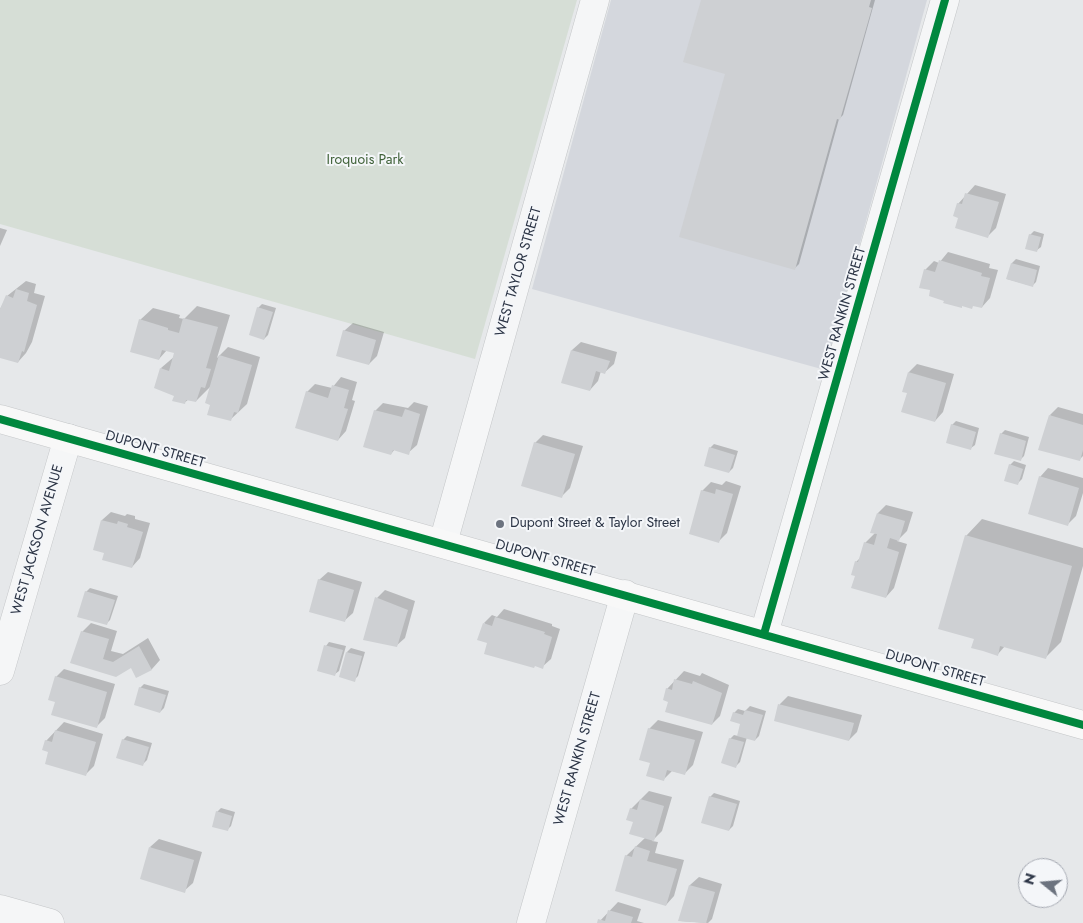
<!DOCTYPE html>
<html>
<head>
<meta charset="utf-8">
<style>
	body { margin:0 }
	#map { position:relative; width:1083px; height:923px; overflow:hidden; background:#e6e8ea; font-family:Jost,sans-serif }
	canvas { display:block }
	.north { position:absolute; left:1018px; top:858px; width:50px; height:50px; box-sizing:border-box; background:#f4f6f9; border:1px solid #a4a8b1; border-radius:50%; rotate:287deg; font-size:14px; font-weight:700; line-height:20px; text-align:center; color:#2b3445 }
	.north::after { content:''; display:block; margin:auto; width:18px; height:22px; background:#6c737f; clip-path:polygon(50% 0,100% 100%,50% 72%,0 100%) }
</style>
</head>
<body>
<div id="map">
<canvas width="1083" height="923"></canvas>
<div class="north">N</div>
</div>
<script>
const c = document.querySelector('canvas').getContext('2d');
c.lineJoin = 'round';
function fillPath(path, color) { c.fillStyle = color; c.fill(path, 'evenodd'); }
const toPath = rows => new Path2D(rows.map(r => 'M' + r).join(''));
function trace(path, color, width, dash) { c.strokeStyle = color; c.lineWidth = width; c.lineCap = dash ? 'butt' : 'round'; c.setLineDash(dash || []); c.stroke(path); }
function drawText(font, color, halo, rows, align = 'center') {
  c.font = font + ' Jost,sans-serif'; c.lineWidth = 4; c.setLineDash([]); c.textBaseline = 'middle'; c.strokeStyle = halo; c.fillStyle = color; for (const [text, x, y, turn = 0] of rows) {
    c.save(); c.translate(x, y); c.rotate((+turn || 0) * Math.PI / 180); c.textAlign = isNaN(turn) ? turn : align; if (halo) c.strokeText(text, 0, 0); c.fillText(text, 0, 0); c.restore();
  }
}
fillPath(toPath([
	[611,0,927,0,825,370,532,289]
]), '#d4d7dd');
fillPath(toPath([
	[0,0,577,0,475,359,0,224]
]), '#d6ded6');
fillPath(toPath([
	[702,0,875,0,843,115,839,119,799,264,795,268],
	[975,185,1006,194,996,228,988,236,959,217,958,204],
	[0,228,7,230,0,246],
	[1034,231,1044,234,1041,247,1037,250,1030,235],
	[948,252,990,264,989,268,998,270,990,298,982,307,931,290,925,270,934,261,939,263],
	[1016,259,1040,266,1036,282,1032,286,1007,279,1012,263],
	[26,281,36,284,34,293,45,296,32,342,26,353,18,362,0,357,0,309,7,296],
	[262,304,276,308,268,335,264,339,258,308],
	[197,306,230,315,217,358,228,347,260,357,247,404,230,420,212,404,211,386,196,401,189,399,184,403,175,395,161,368,175,356,176,352,167,350,159,359,140,320,153,308,180,315,179,318,184,319],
	[353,323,384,332,377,356,369,364,344,331],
	[581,342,617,352,614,364,605,372,601,371,598,381,590,390,563,382,572,350],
	[917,364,954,374,943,412,935,421,908,392,909,372],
	[341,377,357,382,352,400,355,401,346,431,338,440,307,392,315,384,332,388],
	[414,402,428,406,417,445,408,453,395,449,391,454,375,411,383,403,408,408],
	[1058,407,1083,414,1083,456,1079,460,1050,415],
	[956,421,979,428,975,445,971,448,952,425],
	[1005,430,1029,437,1024,456,1020,460,1001,434],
	[543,435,583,446,570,488,562,496,535,443],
	[714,444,738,451,733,468,729,472,710,448],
	[1014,461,1026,465,1022,479,1018,483,1010,465],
	[1048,468,1083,478,1083,493,1076,516,1068,524,1040,477],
	[726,481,741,486,727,533,719,541,702,491,711,482,722,485],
	[886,505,913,512,907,531,897,541,907,544,894,588,886,597,856,576,856,562,861,557,865,543,875,533,878,513],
	[111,512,125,516,127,514,135,516,135,519,150,523,140,558,132,567,106,552,94,549,102,520],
	[982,519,1083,548,1083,566,1061,642,1045,658,1005,646,998,654,976,638,966,536],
	[328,572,362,582,353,613,344,621,319,580],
	[90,588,118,596,110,620,106,624,86,592],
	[385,590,415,601,405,638,396,646,377,598],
	[504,609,552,624,552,626,560,629,551,659,542,667,484,623,492,615,497,617],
	[91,623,117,631,111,651,123,654,148,638,160,660,152,669,137,677,131,667,71,662,82,632],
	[329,642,346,646,339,671,335,674,326,646],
	[351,648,365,652,358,676,354,680,347,652],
	[64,669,115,684,105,718,96,727,56,701,56,677],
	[684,671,700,676,702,673,729,685,720,716,712,724,669,701,667,689],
	[144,684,169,691,164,708,160,712,140,688],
	[788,696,862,715,857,732,849,740,775,720,780,704],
	[750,706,766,711,759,736,755,740,747,737,740,762,736,766,730,739,734,735,738,736,742,723,734,713,738,709,745,711],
	[658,720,703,732,693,765,684,774,672,771,663,780,651,762,649,729],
	[64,722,103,734,94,766,85,775,46,741],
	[127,736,152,743,147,760,143,764,123,740],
	[649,791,672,797,662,831,652,841,658,842,655,853,684,860,674,896,666,905,626,856,646,837,635,822,631,809],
	[714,793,740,801,733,826,729,830,710,797],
	[221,808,235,812,231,826,227,830,217,812],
	[159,839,202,852,193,883,184,891,150,847],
	[699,877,722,884,712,919,708,923,680,921,690,885],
	[618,902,641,909,637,921,644,923,598,923]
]), '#0003');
fillPath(toPath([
	[701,0,871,0,869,7,872,8,840,120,837,119,795,270,679,237,725,74,683,62],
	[965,193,999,202,988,238,955,228,958,218,953,216,957,203,962,204],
	[1029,234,1041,237,1037,252,1025,249],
	[939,260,982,273,981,276,990,278,982,308,973,306,972,309,962,306,962,308,943,303,944,301,929,296,930,290,919,288,924,269,935,272],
	[1011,263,1037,270,1033,287,1006,279],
	[16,289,29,293,27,301,37,305,24,352,22,351,18,363,0,358,0,309,6,295,13,298],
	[257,307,273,312,264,340,249,335],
	[183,318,218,327,206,368,211,369,205,388,201,387,196,402,186,400,185,404,172,401,174,396,154,388,160,368,169,371,174,353,162,350,159,360,130,352,139,319,168,328,168,330,179,333],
	[343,330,376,340,369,365,336,356],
	[571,350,610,361,605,374,596,371,590,391,561,383],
	[219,355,252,365,238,413,234,412,231,421,207,415,210,405,205,403],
	[908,372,946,383,935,422,901,412,907,393,902,392],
	[332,385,349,390,344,408,348,409,338,441,295,428,306,391,328,398],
	[405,409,420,414,409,455,393,450,391,455,363,447,374,410,402,417],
	[1049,415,1083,425,1083,450,1080,461,1038,450],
	[951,424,976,432,971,450,946,443],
	[1000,433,1026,441,1021,461,994,454],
	[534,442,575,454,562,498,521,486],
	[709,447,735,455,729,473,704,466],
	[1009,464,1023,469,1018,485,1004,481],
	[1039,476,1079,488,1068,526,1028,514],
	[716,489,733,494,719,543,689,534,701,490,715,494],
	[877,513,905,521,899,541,890,538,887,548,899,552,886,598,851,588,855,576,851,575,855,561,858,562,864,542,874,545,877,534,870,533],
	[101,520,117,524,118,521,128,524,127,527,143,532,132,568,102,560,104,553,93,550],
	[965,535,1072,566,1046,659,1000,646,998,656,983,651,971,648,974,639,938,629],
	[318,579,354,590,345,622,309,612],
	[85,591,115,600,107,625,77,617],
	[375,597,408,610,397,647,363,640],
	[495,617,545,632,544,634,552,637,543,669,535,666,534,668,484,654,487,643,477,640,483,623,492,626],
	[81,631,109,639,103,659,113,662,139,646,152,670,136,678,131,668,116,677,70,663],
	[324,645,343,650,335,676,317,671],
	[346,652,362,656,355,682,339,677],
	[55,676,107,692,97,728,51,715,55,702,48,700],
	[674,679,692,684,693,681,722,693,712,725,665,712,668,702,663,700,666,688,672,690],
	[139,687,166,695,160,713,134,705],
	[778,704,854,723,849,741,774,721],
	[745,710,763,715,755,741,737,736,740,724,730,721,733,712,743,715],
	[648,728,695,740,685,775,667,770,664,781,646,776,650,763,639,760],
	[55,730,96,742,86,776,45,764,48,752,42,750,45,740,52,742],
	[729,738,744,742,736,768,721,763],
	[122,739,149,747,143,766,116,758],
	[709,796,737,804,729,831,701,823],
	[640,799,664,806,654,841,629,834,633,822,626,820,630,808,637,810],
	[216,811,232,816,228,831,212,827],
	[635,846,650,851,647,861,677,869,666,906,615,891,625,855,632,857],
	[149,847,194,860,185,893,140,879],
	[689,885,715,892,706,923,678,921],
	[608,910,633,917,631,923,597,923,598,919,605,921]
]), '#ced0d3');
const street = toPath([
	[443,543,595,0],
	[764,634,945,0],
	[0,671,68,438],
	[0,909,50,923],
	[531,923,625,594]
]);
const secondary = toPath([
	[0,419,1083,725]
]);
trace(street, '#c4c6c8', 29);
trace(secondary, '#c4c6c8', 29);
trace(street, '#f5f6f7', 28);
trace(secondary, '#f8f8f8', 28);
trace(toPath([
	[0,419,1083,725],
	[764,634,945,0]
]), '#00873e', 8);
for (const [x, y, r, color] of [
	[500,524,5,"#6c737f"]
]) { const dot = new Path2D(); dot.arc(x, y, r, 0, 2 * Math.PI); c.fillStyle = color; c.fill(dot); trace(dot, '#f4f6f9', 2); }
drawText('14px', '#3f6138', '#f4f6f9', [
	["Iroquois Park",365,161]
]);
drawText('14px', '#2b3445', '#f4f6f9', [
	["WEST TAYLOR STREET",519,272,-74],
	["WEST RANKIN STREET",843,314,-74],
	["DUPONT STREET",155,450,16],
	["WEST JACKSON AVENUE",38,540,-74],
	["DUPONT STREET",545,559,16],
	["DUPONT STREET",935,669,16],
	["WEST RANKIN STREET",578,759,-74]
]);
drawText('14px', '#2b3445', '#f4f6f9', [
	["Dupont Street & Taylor Street",510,524]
], 'left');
</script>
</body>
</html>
